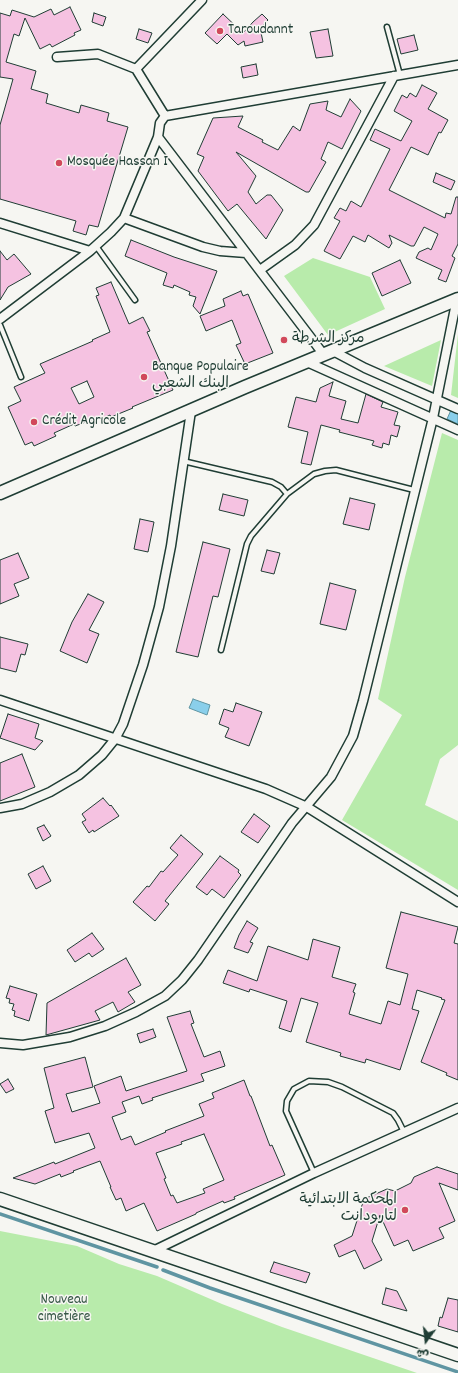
<!DOCTYPE html>
<html>
<head>
<meta charset="utf-8">
<style>
	body { margin:0 }
	#map { position:relative; width:458px; height:1373px; overflow:hidden; background:#f6f6f2; font-family:Dekko,"Playpen Sans Arabic",sans-serif }
	canvas { display:block }
	.north { position:absolute; left:406px; top:1321px; width:40px; height:40px; -webkit-text-stroke:3px #f6f6f2; paint-order:stroke; rotate:195deg; font-size:11px; font-weight:700; line-height:16px; text-align:center; color:#1f3d34 }
	.north::after { content:''; display:block; margin:auto; width:14px; height:18px; background:#1f3d34; clip-path:polygon(50% 0,100% 100%,50% 72%,0 100%) }
</style>
</head>
<body>
<div id="map">
<canvas width="458" height="1373"></canvas>
<div class="north">ش</div>
</div>
<script>
const c = document.querySelector('canvas').getContext('2d');
c.lineJoin = 'round';
function fillPath(path, color) { c.fillStyle = color; c.fill(path, 'evenodd'); }
const toPath = rows => new Path2D(rows.map(r => 'M' + r).join(''));
function trace(path, color, width, dash) { c.strokeStyle = color; c.lineWidth = width; c.lineCap = dash ? 'butt' : 'round'; c.setLineDash(dash || []); c.stroke(path); }
function drawText(font, color, halo, rows, align = 'center') {
  c.font = font + ' Dekko,"Playpen Sans Arabic",sans-serif'; c.lineWidth = 3; c.setLineDash([]); c.textBaseline = 'middle'; c.strokeStyle = halo; c.fillStyle = color; for (const [text, x, y, turn = 0] of rows) {
    c.save(); c.translate(x, y); c.rotate((+turn || 0) * Math.PI / 180); c.textAlign = isNaN(turn) ? turn : align; if (halo) c.strokeText(text, 0, 0); c.fillText(text, 0, 0); c.restore();
  }
}
fillPath(toPath([
	[313,258,370,277,385,309,328,335,284,276],
	[458,334,458,398,451,395],
	[441,340,432,386,384,366],
	[442,433,458,440,458,745,440,759,425,805,458,821,458,890,342,820,402,715,378,699,405,577],
	[0,1231,77,1246,119,1264,157,1276,222,1304,282,1327,417,1373,0,1373]
]), '#b8ebab');
const water = toPath([
	[451,410,458,414,458,424,447,419,451,410],
	[193,699,210,705,207,715,189,708,193,699]
]);
fillPath(water, '#8acfeb');
trace(water, '#5f95a2', 1);
trace(toPath([
	[0,1214,157,1267],
	[163,1270,210,1288,458,1372]
]), '#5f95a2', 3.5);
const building = toPath([
	[70,7,81,30,74,33,75,35,52,47,50,44,40,49,25,18,19,36,14,34,6,62,36,71,31,89,48,94,46,103,79,113,81,105,109,113,107,121,128,127,98,227,89,225,86,235,73,231,76,221,0,199,0,125,13,79,0,77,0,13,10,16,12,10,34,17,51,9,54,15,70,7],
	[94,13,106,17,103,26,92,22,94,13],
	[223,14,243,33,253,22,262,14,268,20,260,28,263,42,245,46,244,41,238,45,227,34,217,44,205,33,223,14],
	[139,29,152,33,148,43,136,39,139,29],
	[328,29,333,56,316,58,310,32,328,29],
	[414,35,418,50,401,54,397,39,414,35],
	[256,64,258,75,243,78,241,67,256,64],
	[422,85,437,93,428,109,448,120,441,133,439,132,428,155,411,147,389,190,445,218,446,213,451,214,456,197,458,197,458,244,452,256,455,258,446,282,438,279,442,270,416,258,419,252,428,248,431,250,438,234,424,227,414,246,411,246,389,235,392,243,389,248,368,235,365,242,353,236,340,259,324,251,340,221,334,218,340,208,346,211,351,201,361,207,390,149,370,140,375,129,401,141,412,121,394,111,402,95,407,98,410,93,416,97,422,85],
	[350,99,361,111,342,149,328,142,321,159,326,162,309,192,306,192,236,152,256,176,248,192,256,204,267,195,271,195,283,210,266,239,237,204,228,211,198,171,204,157,197,154,213,118,243,116,238,127,263,140,262,142,278,150,293,126,300,131,310,104,328,101,326,110,341,117,350,99],
	[436,173,455,181,451,190,433,182,436,173],
	[131,240,174,257,217,271,200,314,193,306,196,297,189,295,190,292,174,285,173,288,163,285,167,273,125,256,131,240],
	[0,251,7,260,14,254,31,274,8,287,0,300,0,251],
	[400,260,411,283,382,296,372,273,400,260],
	[111,282,129,324,143,317,150,331,147,332,173,390,132,407,133,408,111,417,110,415,103,418,102,416,75,426,74,424,54,433,56,436,34,446,32,442,25,445,8,407,21,401,14,387,45,373,40,364,93,341,92,340,110,332,96,296,99,295,96,288,111,282],
	[87,381,94,397,79,404,71,388,87,381],
	[241,291,243,296,248,294,273,353,245,364,236,345,241,343,232,320,206,331,200,316,225,306,223,299,241,291],
	[333,382,329,396,346,401,341,419,358,423,366,394,383,402,381,407,398,412,394,425,400,426,397,437,391,435,389,445,383,443,382,448,372,445,374,441,339,432,340,430,321,425,311,465,301,463,308,432,288,427,296,397,316,402,320,388,333,382],
	[223,494,248,500,244,516,219,510,223,494],
	[350,498,375,504,369,530,343,524,350,498],
	[140,519,154,522,148,552,134,549,140,519],
	[203,542,230,549,218,597,213,596,198,657,176,652,203,542],
	[267,550,280,553,274,574,261,571,267,550],
	[18,553,29,578,14,584,19,596,0,604,0,560,18,553],
	[330,583,356,590,346,630,320,624,330,583],
	[88,594,104,602,89,630,99,634,87,663,60,651,72,622,88,594],
	[0,637,28,644,25,655,21,654,16,672,0,668,0,637],
	[236,703,262,712,249,746,225,737,229,728,219,724,224,709,233,712,236,703],
	[8,714,39,724,35,738,43,741,35,750,0,738,8,714],
	[22,754,35,787,0,801,0,763,22,754],
	[103,798,110,806,111,805,119,816,94,832,93,830,89,833,82,822,86,820,82,814,103,798],
	[254,814,270,826,258,843,241,832,254,814],
	[44,825,51,836,43,841,37,828,44,825],
	[181,835,203,854,165,901,169,904,155,921,133,902,147,886,149,887,161,871,163,872,178,855,170,848,181,835],
	[220,856,239,870,238,872,241,875,224,898,212,889,207,895,196,887,220,856],
	[43,866,51,881,36,889,28,874,43,866],
	[401,912,458,927,454,943,458,944,458,1080,446,1075,447,1073,421,1062,445,1000,441,999,442,998,417,990,412,1009,419,1011,400,1070,366,1059,365,1063,340,1056,341,1053,306,1042,318,1003,301,998,291,1032,279,1028,287,1001,250,989,249,992,223,983,228,970,257,981,268,946,308,960,313,939,340,947,332,977,356,984,353,992,355,993,349,1014,381,1024,388,1001,400,1005,408,974,386,968,401,912],
	[247,921,258,928,250,942,253,943,248,953,234,948,239,935,247,921],
	[92,933,104,949,92,957,89,953,75,962,67,950,92,933],
	[126,958,141,985,128,992,135,1002,118,1012,113,1002,95,1011,100,1020,46,1035,47,1003,126,958],
	[10,986,37,994,29,1021,14,1016,15,1011,12,1010,14,1004,9,1003,10,999,6,998,10,986],
	[190,1011,194,1023,191,1024,204,1057,220,1051,225,1066,201,1074,204,1081,152,1098,153,1100,142,1104,139,1096,122,1102,126,1112,112,1117,121,1140,131,1136,135,1145,166,1132,165,1131,204,1116,199,1104,214,1098,212,1093,244,1080,250,1096,251,1096,270,1146,272,1145,285,1175,234,1197,235,1199,224,1203,223,1201,196,1213,196,1214,157,1231,144,1203,126,1211,121,1198,116,1200,110,1187,111,1187,100,1161,73,1171,74,1172,61,1177,60,1174,35,1184,13,1178,54,1162,55,1164,95,1148,89,1133,55,1143,45,1111,54,1108,44,1068,85,1057,93,1087,66,1094,72,1112,100,1103,94,1086,121,1076,126,1091,187,1071,167,1017,190,1011],
	[204,1134,224,1180,203,1189,205,1193,177,1203,173,1195,171,1196,164,1179,166,1178,156,1153,182,1144,181,1142,204,1134],
	[153,1029,156,1037,140,1043,137,1034,153,1029],
	[8,1079,14,1089,6,1093,0,1084,8,1079],
	[437,1167,458,1174,458,1190,439,1183,455,1221,439,1228,444,1238,413,1251,408,1240,394,1246,380,1215,372,1241,382,1260,364,1269,355,1250,339,1257,334,1245,352,1236,364,1199,387,1189,395,1191,411,1183,414,1177,437,1167],
	[274,1262,310,1273,306,1283,270,1272,274,1262],
	[386,1288,397,1291,407,1311,382,1304,386,1288],
	[448,1298,458,1300,458,1332,438,1326,440,1317,442,1318,448,1298]
]);
fillPath(building, '#f5c2e1');
trace(building, '#1f3d34', 1);
const lane = toPath([
	[387,27,400,75],
	[96,246,135,300],
	[0,325,21,377],
	[183,461,272,482,281,487,287,494],
	[221,650,247,544,251,536,287,494,314,474,325,471,336,470,414,490],
	[314,1173,286,1111,287,1101,294,1089,309,1081,328,1082,342,1087,393,1113,398,1120,404,1132]
]);
const street = toPath([
	[136,69,202,0],
	[165,116,458,65],
	[158,137,324,355],
	[124,218,203,247,220,251,246,253],
	[0,223,90,251],
	[260,270,295,245,314,225,394,76],
	[0,319,90,251,111,232,124,218,158,137,160,123,165,116,136,69,98,54,57,57],
	[333,351,365,368,458,409],
	[307,362,458,430],
	[0,700,266,789,307,807,458,902],
	[0,808,22,804,50,792,79,775,102,755,115,739,123,724,143,665,159,607,171,546,191,411],
	[0,1043,23,1045,70,1037,105,1026,136,1012,165,996,182,980,198,960,292,823,331,777,353,736,363,701,433,418,457,298],
	[153,1251,314,1173,458,1108]
]);
const secondary = toPath([
	[0,493,245,387,458,299],
	[0,1199,458,1355]
]);
trace(lane, '#1f3d34', 7);
trace(street, '#1f3d34', 11);
trace(secondary, '#1f3d34', 15);
trace(lane, '#f6f6f2', 4);
trace(street, '#f6f6f2', 8);
trace(secondary, '#f6f6f2', 12);
for (const [x, y, r, color] of [
	[220,31,4,"#d1495b"],
	[59,163,4,"#d1495b"],
	[284,340,4,"#d1495b"],
	[144,377,4,"#d1495b"],
	[34,422,4,"#d1495b"],
	[405,1210,4,"#d1495b"]
]) { const dot = new Path2D(); dot.arc(x, y, r, 0, 2 * Math.PI); c.fillStyle = color; c.fill(dot); trace(dot, '#f6f6f2', 1.5); }
drawText('15px', '#1f3d34', '#f6f6f2', [
	["Taroudannt",228,31],
	["Mosquée Hassan I",67,163],
	["مركز الشرطة",292,340],
	["Banque Populaire",152,368],
	["البنك الشعبي",152,385],
	["Crédit Agricole",42,422],
	["المحكمة الابتدائية",397,1201,"right"],
	["لتارودانت",397,1218,"right"]
], 'left');
drawText('15px', '#365746', '#f6f6f2', [
	["Nouveau",64,1301],
	["cimetière",64,1318]
]);
</script>
</body>
</html>
